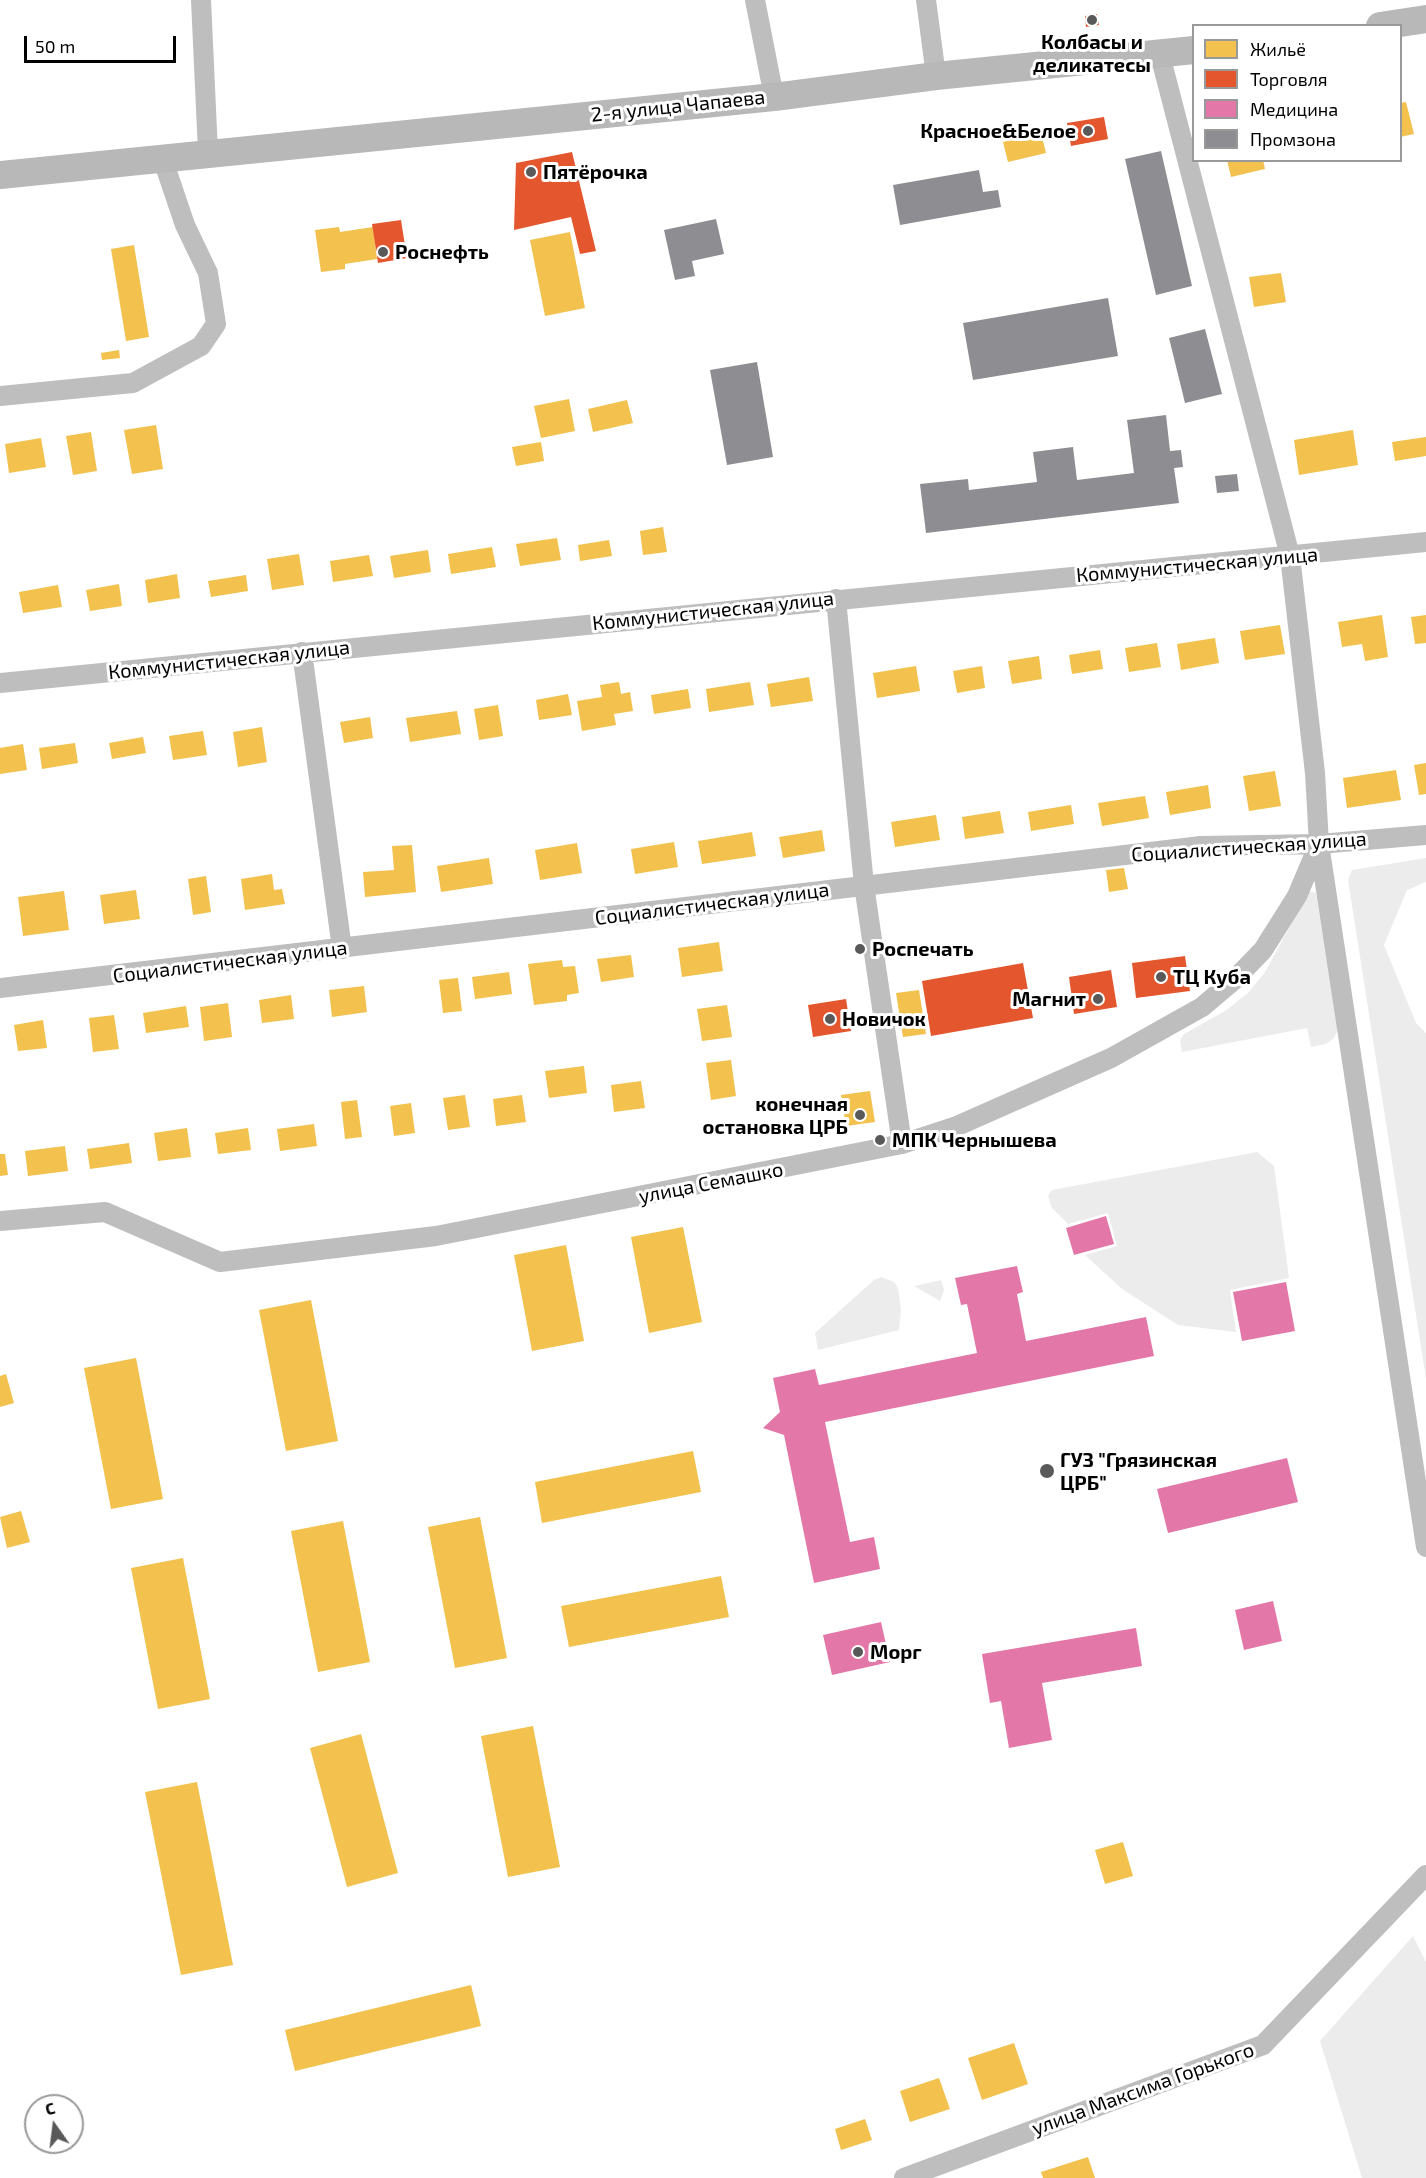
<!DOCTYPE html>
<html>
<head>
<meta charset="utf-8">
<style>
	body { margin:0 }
	#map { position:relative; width:1426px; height:2178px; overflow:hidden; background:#fff; font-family:"Exo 2",sans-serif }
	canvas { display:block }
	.legend { position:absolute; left:1192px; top:24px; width:210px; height:138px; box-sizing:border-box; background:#fff; border:2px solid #999; margin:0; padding:8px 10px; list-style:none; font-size:18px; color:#000 }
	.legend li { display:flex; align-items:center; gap:12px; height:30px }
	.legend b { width:30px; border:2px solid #999 }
	.north { position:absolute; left:24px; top:2094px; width:60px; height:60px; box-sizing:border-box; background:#fff; border:2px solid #999; border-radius:50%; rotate:346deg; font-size:16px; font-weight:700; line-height:24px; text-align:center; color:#000 }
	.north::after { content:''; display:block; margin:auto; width:21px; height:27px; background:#595959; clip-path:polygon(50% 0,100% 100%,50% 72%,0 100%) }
	.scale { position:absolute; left:24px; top:36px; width:152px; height:27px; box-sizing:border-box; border:3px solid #000; border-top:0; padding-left:8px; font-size:18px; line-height:21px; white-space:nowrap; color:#000; -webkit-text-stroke:4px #fff; paint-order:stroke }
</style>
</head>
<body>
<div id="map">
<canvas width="1426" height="2178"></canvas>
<ul class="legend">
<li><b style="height:16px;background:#f2c14e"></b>Жильё</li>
<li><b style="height:16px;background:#e4572e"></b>Торговля</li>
<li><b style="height:16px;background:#e377a8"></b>Медицина</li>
<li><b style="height:16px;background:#8d8d92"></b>Промзона</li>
</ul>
<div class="north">С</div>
<div class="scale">50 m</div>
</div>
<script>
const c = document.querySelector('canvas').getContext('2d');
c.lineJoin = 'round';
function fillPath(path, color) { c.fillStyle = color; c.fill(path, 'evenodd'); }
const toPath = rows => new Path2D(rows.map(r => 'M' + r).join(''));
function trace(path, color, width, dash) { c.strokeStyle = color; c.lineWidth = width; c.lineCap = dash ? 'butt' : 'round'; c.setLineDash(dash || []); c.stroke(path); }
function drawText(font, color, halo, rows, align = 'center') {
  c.font = font + ' "Exo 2",sans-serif'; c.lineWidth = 6; c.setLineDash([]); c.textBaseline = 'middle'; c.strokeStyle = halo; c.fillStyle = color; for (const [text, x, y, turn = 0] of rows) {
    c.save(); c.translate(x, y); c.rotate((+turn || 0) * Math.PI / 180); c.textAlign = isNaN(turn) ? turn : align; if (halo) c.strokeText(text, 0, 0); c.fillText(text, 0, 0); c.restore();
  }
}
fillPath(toPath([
	[1426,858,1426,882,1407,890,1384,945,1416,1023,1426,1033,1426,1379,1348,880,1352,870],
	[1309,891,1316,893,1338,1029,1334,1038,1326,1044,1311,1047,1307,1028,1182,1052,1180,1040,1184,1034,1225,1011,1248,993,1265,972],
	[1257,1152,1274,1166,1289,1278,1230,1290,1236,1332,1178,1325,1122,1289,1085,1255,1117,1246,1108,1213,1068,1224,1052,1208,1048,1196,1052,1190],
	[881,1277,894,1282,898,1288,901,1310,899,1330,818,1350,815,1333,874,1280],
	[941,1280,944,1290,940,1301,914,1286],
	[1413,1936,1426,1962,1426,2178,1362,2178,1320,2041]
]), '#ececec');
fillPath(toPath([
	[1406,102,1414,134,1400,137,1400,103],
	[1041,133,1046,153,1008,162,1003,142],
	[1227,160,1263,160,1265,169,1231,177],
	[339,227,340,232,373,227,377,259,345,264,345,269,321,272,315,230],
	[570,232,585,308,545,316,530,240],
	[134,245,149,337,126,341,111,249],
	[1281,273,1286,302,1254,307,1249,277],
	[119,350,120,358,102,360,101,353],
	[569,399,575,431,541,438,534,406],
	[627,400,633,423,593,432,588,409],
	[156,425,163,469,132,474,124,430],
	[1353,430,1358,465,1299,475,1294,440],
	[91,432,97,471,73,475,66,436],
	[1426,437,1426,456,1395,461,1392,442],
	[41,438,46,467,9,473,5,444],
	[541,442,544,461,516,466,512,447],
	[663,527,667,552,643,555,640,531],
	[557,538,561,560,520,566,516,544],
	[609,540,612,556,580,561,578,545],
	[492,547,496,567,451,574,448,554],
	[428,550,431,572,394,578,390,556],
	[299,554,304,585,272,590,267,559],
	[369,555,373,576,333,582,330,561],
	[177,574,180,598,148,603,145,580],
	[246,575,248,591,211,597,208,581],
	[119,584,122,606,90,611,86,590],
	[58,585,62,607,23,613,19,592],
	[1382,615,1388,657,1365,661,1362,644,1342,647,1338,622],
	[1426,615,1426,643,1415,644,1411,617],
	[1280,625,1285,654,1245,660,1240,631],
	[1215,638,1219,663,1181,670,1177,644],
	[1157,643,1161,667,1129,672,1125,648],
	[1100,650,1103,669,1072,674,1069,655],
	[1039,656,1042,679,1012,684,1008,661],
	[916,666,920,691,877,698,873,673],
	[982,666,985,688,957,693,953,671],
	[809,677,813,701,771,707,767,684],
	[619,682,621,694,630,692,633,711,614,714,616,725,582,731,577,701,602,697,600,685],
	[750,682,754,705,709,712,706,689],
	[688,689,691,708,654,714,651,695],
	[568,694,572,715,539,720,536,700],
	[498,705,503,736,479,740,474,709],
	[457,711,461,734,410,742,406,718],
	[370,717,373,738,344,743,340,722],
	[262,727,267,762,238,767,233,732],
	[203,731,207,755,173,760,169,736],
	[143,737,146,753,112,759,109,743],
	[75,743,78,763,42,769,39,748],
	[23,744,27,770,0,774,0,748],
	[1426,763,1426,794,1419,795,1414,765],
	[1396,770,1401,800,1347,808,1343,778],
	[1275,771,1281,806,1249,811,1243,776],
	[1208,785,1211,808,1170,815,1166,792],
	[1145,796,1149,818,1102,826,1098,803],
	[1071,805,1074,824,1031,831,1028,812],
	[1000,811,1004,833,965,839,962,817],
	[936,815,940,840,895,847,891,822],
	[822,830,825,851,783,858,779,837],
	[752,832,756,856,702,864,698,841],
	[674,842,678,867,635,874,631,849],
	[577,843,582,873,540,880,535,850],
	[412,845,416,892,365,897,363,872,394,870,392,846],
	[489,858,493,884,441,892,437,866],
	[1124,868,1128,889,1109,892,1106,870],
	[272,874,274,890,282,889,285,904,245,910,241,879],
	[206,876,211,912,193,915,188,879],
	[136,890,140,919,104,924,100,895],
	[64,891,69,930,23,936,18,897],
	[719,942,723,971,682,977,678,948],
	[631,955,634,977,601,982,597,959],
	[562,960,563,967,575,966,579,993,567,995,567,1001,534,1005,528,964],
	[509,972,512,994,475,999,472,977],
	[458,978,462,1011,443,1013,439,980],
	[364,986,367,1012,332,1017,329,990],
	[919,990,926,1034,903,1037,896,993],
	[291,995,294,1019,262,1023,259,1000],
	[228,1003,232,1037,204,1041,200,1007],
	[727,1005,732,1037,702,1041,697,1009],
	[186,1006,189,1027,146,1033,143,1013],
	[114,1015,119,1049,93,1052,89,1018],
	[43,1020,47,1048,18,1051,14,1025],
	[731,1060,736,1096,711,1100,706,1063],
	[584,1066,587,1093,549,1098,545,1071],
	[641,1081,645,1108,614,1112,611,1085],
	[870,1091,875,1122,846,1126,841,1095],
	[465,1095,470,1127,448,1130,443,1098],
	[522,1095,526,1122,496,1126,493,1099],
	[357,1100,362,1137,345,1139,341,1102],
	[411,1103,415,1133,394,1136,390,1106],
	[314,1124,317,1146,280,1151,277,1129],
	[187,1128,191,1157,158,1161,154,1133],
	[248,1128,251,1150,218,1154,215,1133],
	[129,1143,132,1163,90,1169,87,1149],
	[65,1146,68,1171,28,1176,25,1151],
	[0,1154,5,1154,8,1175,0,1176],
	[683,1227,702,1322,649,1333,631,1237],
	[566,1245,584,1341,532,1351,514,1255],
	[311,1300,338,1441,286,1451,259,1310],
	[136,1358,163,1499,111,1509,84,1368],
	[6,1374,14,1403,0,1407,0,1376],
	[693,1451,701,1492,542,1523,535,1482],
	[21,1511,30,1542,7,1548,0,1517],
	[480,1517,507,1658,455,1668,428,1527],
	[343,1521,370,1662,318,1672,291,1531],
	[183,1558,210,1699,158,1709,131,1568],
	[721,1576,729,1617,569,1647,561,1606],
	[533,1726,560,1867,508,1877,481,1736],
	[361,1734,398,1873,347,1887,310,1748],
	[197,1782,233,1965,181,1975,145,1792],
	[1123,1842,1133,1876,1105,1884,1095,1850],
	[471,1985,481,2026,295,2071,285,2030],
	[1014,2043,1028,2084,982,2100,968,2058],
	[939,2078,950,2109,910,2122,900,2091],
	[865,2119,872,2140,841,2150,835,2129],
	[1088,2157,1095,2178,1043,2178,1041,2172]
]), '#f2c14e');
fillPath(toPath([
	[1097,14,1099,25,1086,27,1085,16],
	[1104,117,1108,139,1071,146,1067,123],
	[572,152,596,251,580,254,571,217,514,230,516,163],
	[401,220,407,258,378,263,372,224],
	[1185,956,1190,991,1136,998,1132,963],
	[1023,963,1033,1018,931,1036,922,981],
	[1111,970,1117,1007,1074,1014,1069,977],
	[846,999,851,1031,813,1037,808,1005]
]), '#e4572e');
fillPath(toPath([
	[1106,1216,1114,1244,1074,1255,1066,1228],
	[1017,1266,1023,1292,1017,1294,1026,1341,1146,1317,1154,1356,825,1422,850,1542,874,1537,880,1569,814,1583,784,1435,763,1428,780,1412,773,1378,815,1369,819,1385,977,1353,967,1304,961,1305,955,1278],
	[1286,1282,1295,1331,1242,1341,1233,1292],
	[1287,1458,1298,1502,1168,1533,1157,1489],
	[1273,1601,1282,1641,1244,1650,1235,1610],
	[881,1622,890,1662,832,1675,823,1635],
	[1136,1628,1142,1666,1042,1683,1052,1740,1009,1748,1001,1701,990,1703,982,1654]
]), '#e377a8');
fillPath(toPath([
	[1161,151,1192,286,1156,295,1125,159],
	[979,170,983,192,998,190,1001,207,900,225,893,185],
	[716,219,724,254,692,261,695,276,675,280,664,230],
	[1108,298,1118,356,973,380,963,323],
	[1205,329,1222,394,1185,403,1169,338],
	[757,362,773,457,727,465,710,370],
	[1166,415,1170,451,1181,450,1183,467,1174,468,1179,503,926,533,920,484,968,479,969,490,1037,482,1033,452,1073,447,1077,480,1134,473,1127,420],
	[1237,474,1239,491,1217,493,1215,476]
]), '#8d8d92');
trace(toPath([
	[201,0,208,152],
	[755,0,774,97],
	[926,0,936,76],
	[1160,55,1290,556,1315,773,1319,844,1426,1547],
	[0,396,133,383,201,346,216,324,208,273,185,225,162,157],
	[836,599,864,885,902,1144],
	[302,652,342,949],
	[0,683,1426,542],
	[0,988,1201,846,1319,844,1426,835],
	[0,1221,105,1212,220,1262,436,1236,902,1144,957,1126,1111,1058,1202,1007,1234,980,1263,950,1297,896,1319,844],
	[904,2178,1263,2045,1426,1875]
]), '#bebebe', 20);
trace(toPath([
	[1380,26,1426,19],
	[0,175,774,97,936,76,1194,50]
]), '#b8b8b8', 28);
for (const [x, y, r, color] of [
	[1092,20,6,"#595959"],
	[1088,131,6,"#595959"],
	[531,172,6,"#595959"],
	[383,252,6,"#595959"],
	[860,949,6,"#595959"],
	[1161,977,6,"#595959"],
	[1098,999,6,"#595959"],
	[830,1019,6,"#595959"],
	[860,1115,6,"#595959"],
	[880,1140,6,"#595959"],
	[1047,1471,8,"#595959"],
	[858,1652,6,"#595959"]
]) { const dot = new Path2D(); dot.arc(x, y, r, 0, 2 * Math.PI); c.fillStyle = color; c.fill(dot); trace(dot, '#fff', 2); }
drawText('bold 20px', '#000', '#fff', [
	["Колбасы и",1092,42,"center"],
	["деликатесы",1092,65,"center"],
	["Красное&Белое",1076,131,"right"],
	["Пятёрочка",543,172],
	["Роснефть",395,252],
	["Роспечать",872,949],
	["ТЦ Куба",1173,977],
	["Магнит",1086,999,"right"],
	["Новичок",842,1019],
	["конечная",848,1104,"right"],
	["остановка ЦРБ",848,1127,"right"],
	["МПК Чернышева",892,1140],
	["ГУЗ \"Грязинская",1060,1460],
	["ЦРБ\"",1060,1483],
	["Морг",870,1652]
], 'left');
drawText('20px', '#000', '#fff', [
	["2-я улица Чапаева",678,106,-6],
	["Коммунистическая улица",1197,565,-5],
	["Коммунистическая улица",713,611,-6],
	["Коммунистическая улица",229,660,-6],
	["Социалистическая улица",1249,847,-4],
	["Социалистическая улица",712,904,-7],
	["Социалистическая улица",230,962,-7],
	["улица Семашко",711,1183,-11],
	["улица Максима Горького",1143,2089,-20]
]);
</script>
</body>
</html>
